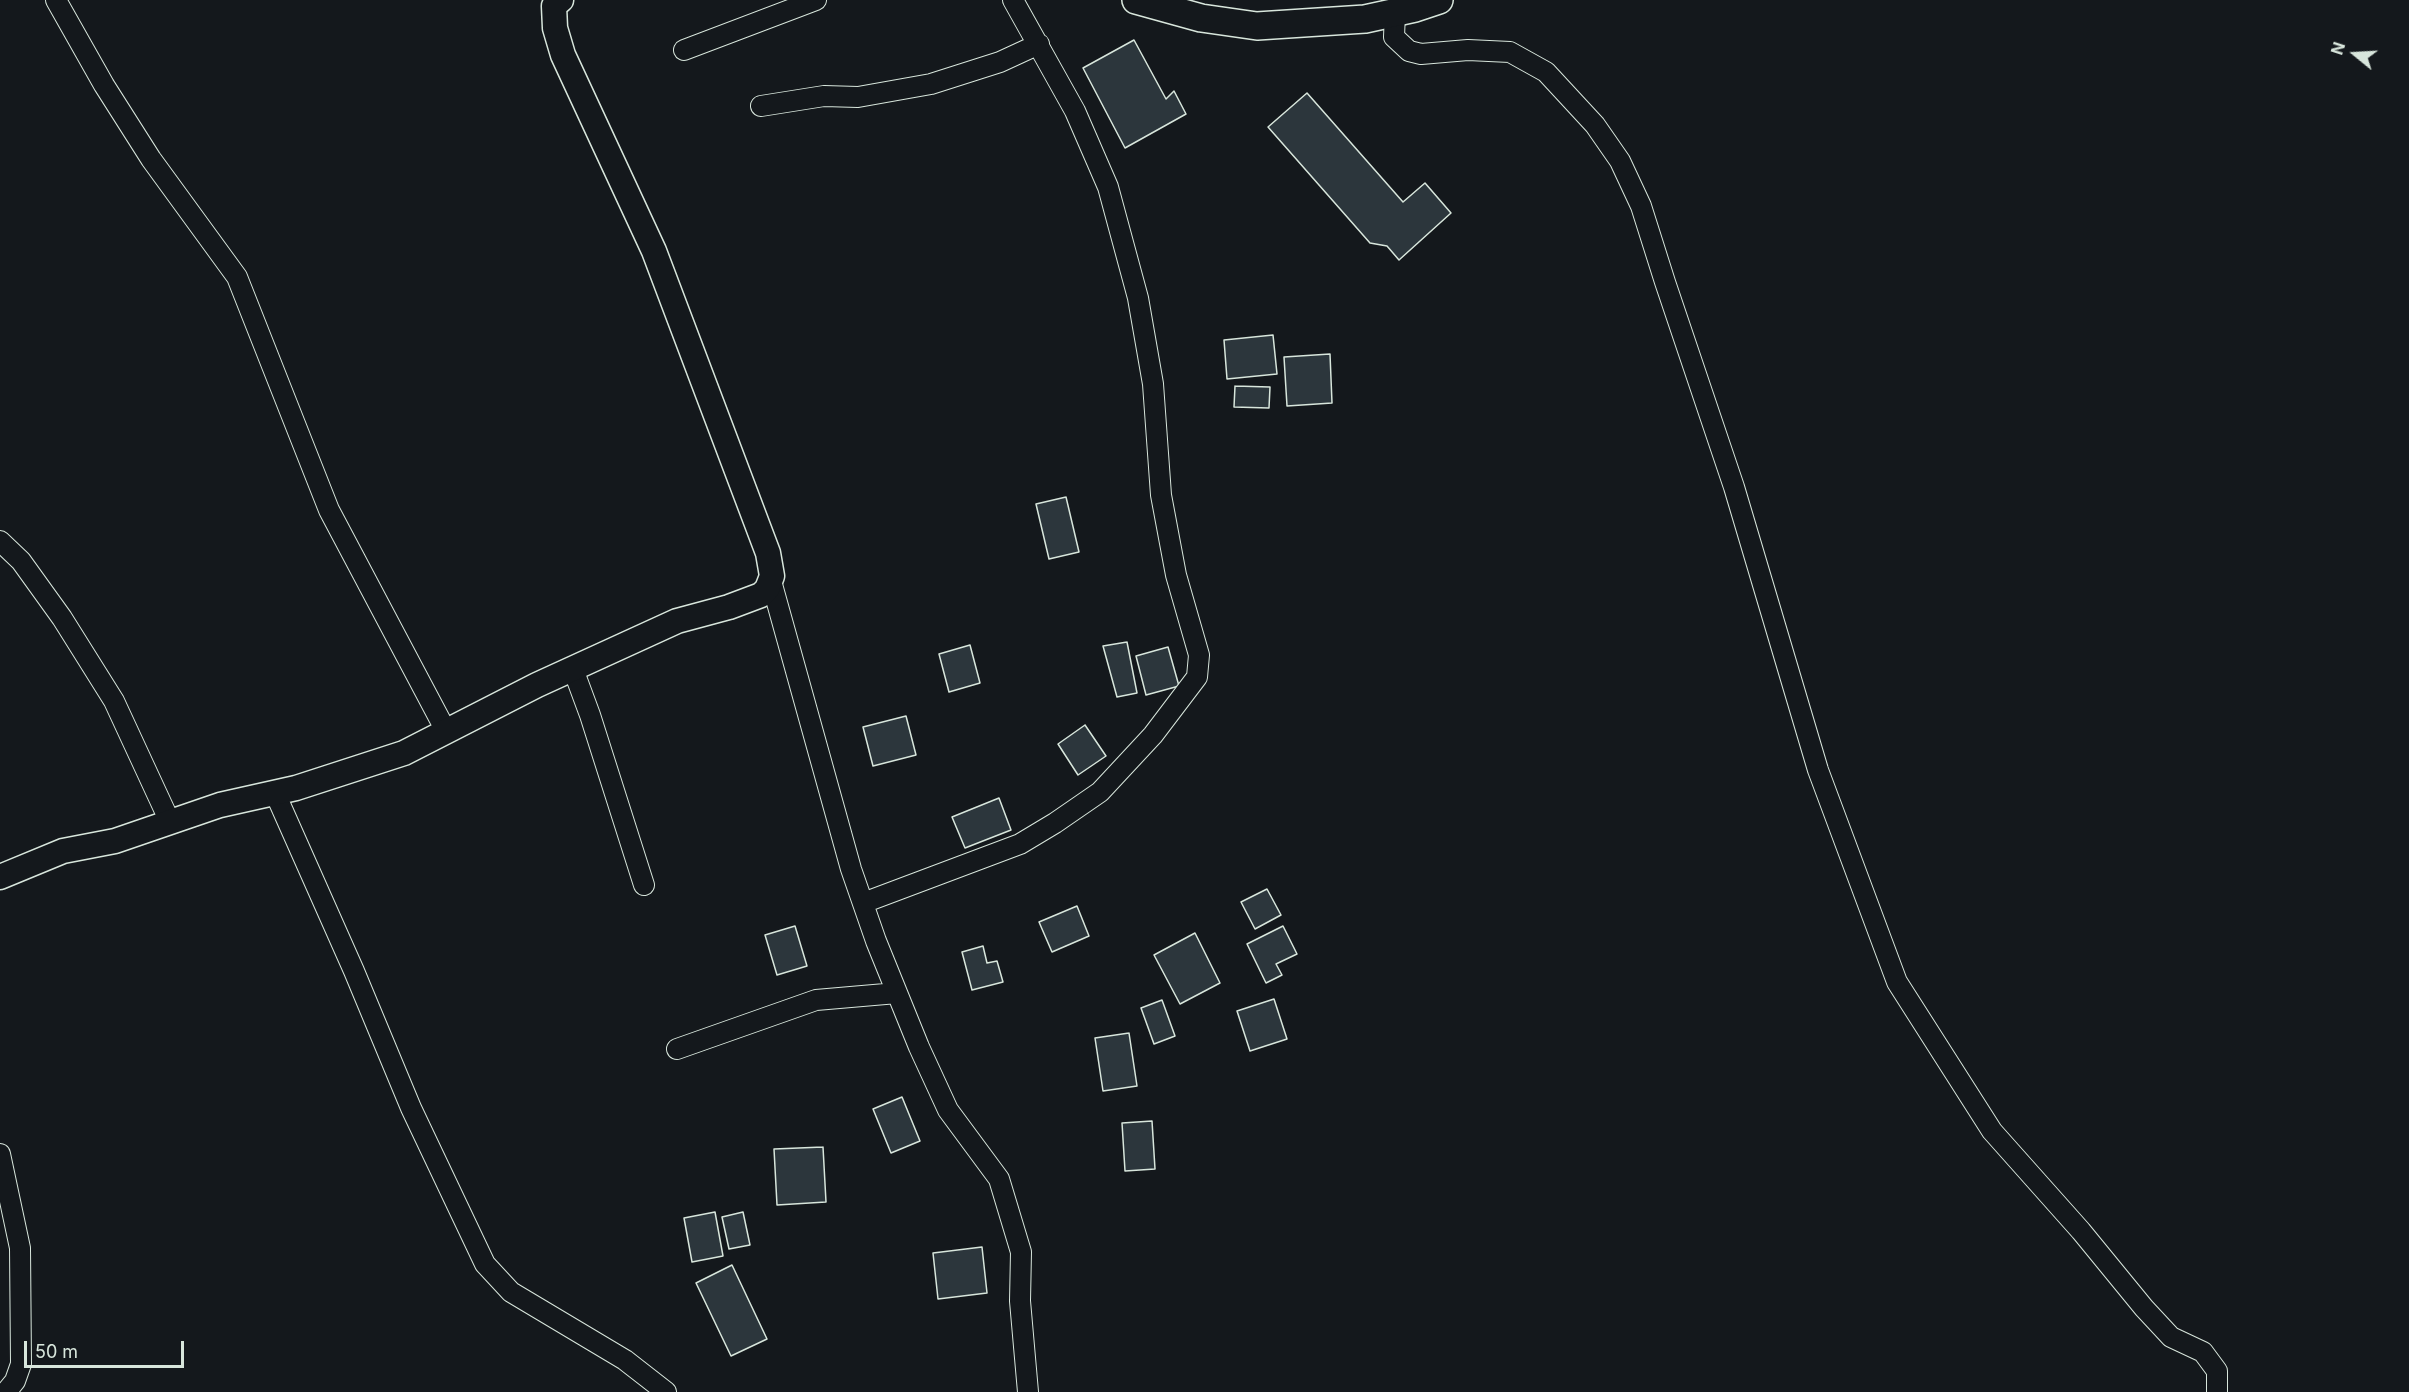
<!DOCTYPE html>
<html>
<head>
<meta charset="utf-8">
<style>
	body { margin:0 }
	#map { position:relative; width:2409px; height:1392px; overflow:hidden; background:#14181c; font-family:Inter,sans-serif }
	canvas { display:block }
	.north { position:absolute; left:2325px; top:24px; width:60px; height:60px; -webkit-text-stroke:4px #14181c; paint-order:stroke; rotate:288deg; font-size:16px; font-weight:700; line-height:24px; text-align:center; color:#d8e6dc }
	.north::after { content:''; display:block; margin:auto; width:21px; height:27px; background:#d8e6dc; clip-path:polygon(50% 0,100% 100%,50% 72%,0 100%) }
	.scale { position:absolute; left:24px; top:1341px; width:160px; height:27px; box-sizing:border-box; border:3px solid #d8e6dc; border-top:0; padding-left:8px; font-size:18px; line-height:21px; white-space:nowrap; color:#d8e6dc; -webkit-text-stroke:4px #14181c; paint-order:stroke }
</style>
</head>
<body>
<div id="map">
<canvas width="2409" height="1392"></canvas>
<div class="north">N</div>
<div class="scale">50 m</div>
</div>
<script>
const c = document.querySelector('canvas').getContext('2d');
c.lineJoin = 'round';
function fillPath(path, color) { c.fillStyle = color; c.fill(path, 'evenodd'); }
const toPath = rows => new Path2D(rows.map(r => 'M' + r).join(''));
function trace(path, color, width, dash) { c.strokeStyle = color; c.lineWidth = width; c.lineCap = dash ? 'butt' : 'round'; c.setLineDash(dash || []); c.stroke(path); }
const building = toPath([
	[1134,40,1166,99,1174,91,1186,114,1125,148,1083,68,1134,40],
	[1307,93,1403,202,1425,183,1451,213,1399,260,1387,246,1370,243,1268,127,1307,93],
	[1273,335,1277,374,1227,379,1224,340,1273,335],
	[1330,354,1332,403,1287,406,1284,357,1330,354],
	[1235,386,1270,387,1269,408,1234,407,1235,386],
	[1066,497,1079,552,1049,559,1036,504,1066,497],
	[1127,642,1137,693,1117,697,1103,646,1127,642],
	[970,645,980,683,949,692,939,654,970,645],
	[1168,647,1179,686,1146,695,1136,656,1168,647],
	[906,716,916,755,873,766,863,727,906,716],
	[1085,725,1106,756,1078,775,1058,744,1085,725],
	[999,798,1011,830,965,848,952,817,999,798],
	[1267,889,1281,915,1255,929,1241,902,1267,889],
	[1077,906,1089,936,1052,952,1039,922,1077,906],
	[795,926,807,966,777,975,765,935,795,926],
	[1283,926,1297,954,1276,964,1282,975,1266,983,1247,944,1283,926],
	[1195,933,1220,983,1180,1004,1154,955,1195,933],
	[983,946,987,963,997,961,1003,982,972,990,962,952,983,946],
	[1274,999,1287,1039,1250,1051,1237,1011,1274,999],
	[1162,1000,1175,1036,1154,1044,1141,1008,1162,1000],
	[1129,1033,1137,1086,1103,1091,1095,1038,1129,1033],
	[902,1097,920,1141,891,1153,873,1109,902,1097],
	[1152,1121,1155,1169,1125,1171,1122,1123,1152,1121],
	[823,1147,826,1202,777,1205,774,1149,823,1147],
	[715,1212,723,1256,692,1262,684,1218,715,1212],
	[743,1212,750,1245,729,1249,722,1217,743,1212],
	[982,1247,987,1293,938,1299,933,1253,982,1247],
	[732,1265,767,1339,731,1356,696,1283,732,1265]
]);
fillPath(building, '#2c363c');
trace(building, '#d8e6dc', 1.5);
const minor = toPath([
	[56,0,104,85,151,159,237,277,329,510,446,731],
	[1395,12,1394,37,1409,51,1421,54,1468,50,1510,52,1546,72,1595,125,1620,161,1641,206,1665,282,1734,487,1818,770,1897,982,1992,1131,2081,1231,2144,1308,2171,1337,2203,1352,2217,1371,2217,1392],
	[684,50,816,0],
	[761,106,824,96,858,97,931,84,1000,62,1039,44],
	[0,541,21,561,62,618,114,701,170,822],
	[771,581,851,869,876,941,919,1047,948,1110,999,1179,1021,1252,1020,1301,1028,1392],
	[573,669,590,715,644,885],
	[275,793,354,971,411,1108,485,1264,511,1292,625,1360,666,1392],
	[863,903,1020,844,1055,823,1100,792,1153,735,1197,677,1199,655,1176,575,1161,495,1153,384,1138,298,1108,187,1075,111,1013,0],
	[677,1049,816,1000,897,993],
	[0,1154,20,1248,21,1364,15,1381,6,1392]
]);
const tertiary = toPath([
	[0,877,63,851,115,841,220,805,296,788,404,753,537,685,677,621,729,607,761,595,767,589,772,576,768,553,654,251,563,55,555,28,554,6,561,0]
]);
const secondary = toPath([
	[1136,0,1201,18,1257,26,1365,19,1415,8,1439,0]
]);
trace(minor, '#d8e6dc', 22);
trace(tertiary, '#d8e6dc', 27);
trace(secondary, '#d8e6dc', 30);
trace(minor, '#14181c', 20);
trace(tertiary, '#14181c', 24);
trace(secondary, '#14181c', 27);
</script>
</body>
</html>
